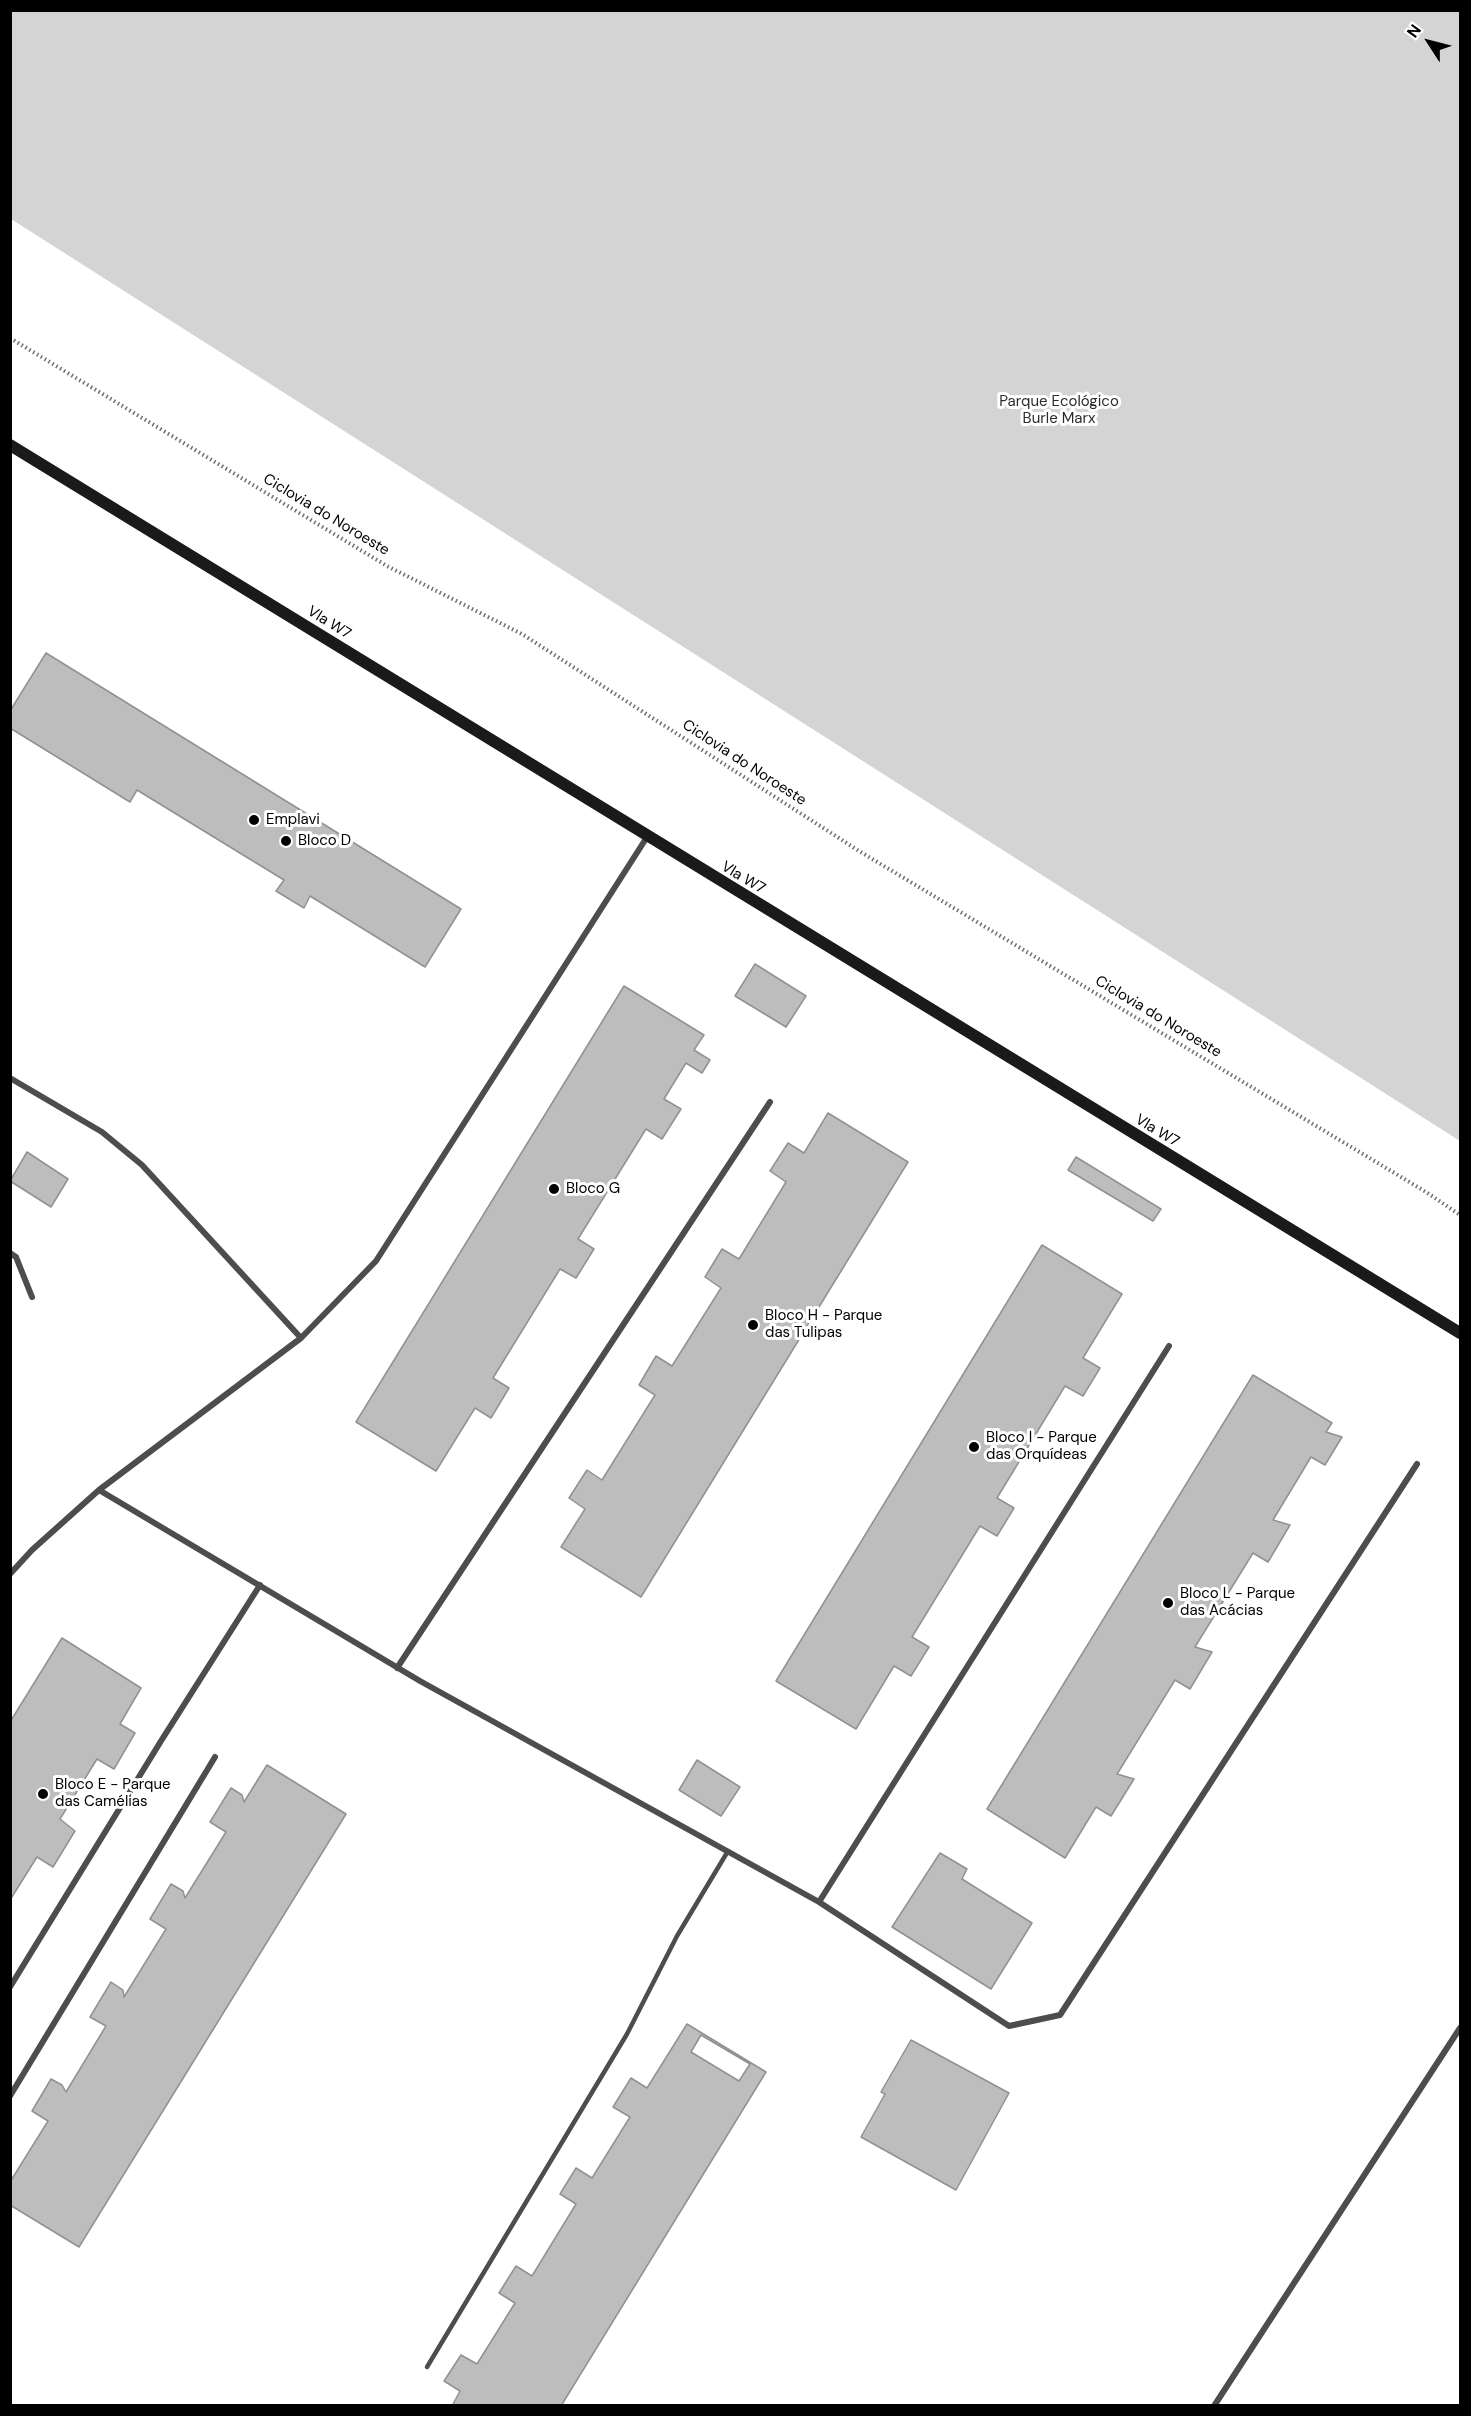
<!DOCTYPE html>
<html>
<head>
<meta charset="utf-8">
<style>
	body { margin:0 }
	#map { position:relative; width:1471px; height:2416px; overflow:hidden; background:#fff; font-family:"DM Sans",sans-serif }
	canvas { display:block }
	.frame { position:absolute; inset:0; border:12px solid #000; pointer-events:none }
	.north { position:absolute; left:1399px; top:12px; width:60px; height:60px; -webkit-text-stroke:4px #fff; paint-order:stroke; rotate:306deg; font-size:16px; font-weight:700; line-height:24px; text-align:center; color:#000 }
	.north::after { content:''; display:block; margin:auto; width:21px; height:27px; background:#000; clip-path:polygon(50% 0,100% 100%,50% 72%,0 100%) }
</style>
</head>
<body>
<div id="map">
<canvas width="1471" height="2416"></canvas>
<div class="frame"></div>
<div class="north">N</div>
</div>
<script>
const c = document.querySelector('canvas').getContext('2d');
c.lineJoin = 'round';
function fillPath(path, color) { c.fillStyle = color; c.fill(path, 'evenodd'); }
const toPath = rows => new Path2D(rows.map(r => 'M' + r).join(''));
function trace(path, color, width, dash) { c.strokeStyle = color; c.lineWidth = width; c.lineCap = dash ? 'butt' : 'round'; c.setLineDash(dash || []); c.stroke(path); }
function drawText(font, color, halo, rows, align = 'center') {
  c.font = font + ' "DM Sans",sans-serif'; c.lineWidth = 6; c.setLineDash([]); c.textBaseline = 'middle'; c.strokeStyle = halo; c.fillStyle = color; for (const [text, x, y, turn = 0] of rows) {
    c.save(); c.translate(x, y); c.rotate((+turn || 0) * Math.PI / 180); c.textAlign = isNaN(turn) ? turn : align; if (halo) c.strokeText(text, 0, 0); c.fillText(text, 0, 0); c.restore();
  }
}
fillPath(toPath([
	[10,11,1460,11,1460,1141,11,219]
]), '#d4d4d4');
const building = toPath([
	[46,653,461,909,425,967,310,896,304,908,276,891,284,880,137,790,130,802,10,728,10,711,46,653],
	[755,964,806,996,786,1027,735,996,755,964],
	[624,986,704,1035,694,1050,710,1060,702,1073,686,1063,664,1099,681,1109,662,1139,646,1129,578,1239,594,1249,576,1278,560,1269,493,1378,509,1388,491,1418,475,1408,436,1471,356,1422,624,986],
	[828,1113,908,1162,641,1597,561,1547,585,1509,569,1498,587,1470,602,1480,655,1395,639,1385,656,1356,672,1366,721,1288,705,1277,722,1249,739,1259,786,1182,770,1171,788,1143,804,1153,828,1113],
	[27,1152,68,1179,51,1207,10,1181,27,1152],
	[1076,1157,1161,1209,1153,1221,1068,1170,1076,1157],
	[1042,1245,1122,1294,1083,1358,1100,1368,1083,1396,1065,1386,997,1498,1014,1508,997,1536,980,1526,912,1637,929,1647,911,1676,894,1666,856,1729,776,1681,1042,1245],
	[1253,1375,1332,1423,1326,1432,1342,1437,1325,1465,1311,1457,1273,1520,1290,1525,1268,1562,1253,1553,1195,1647,1212,1652,1190,1689,1175,1680,1119,1771,1117,1774,1134,1779,1111,1816,1096,1807,1065,1858,987,1809,1253,1375],
	[62,1638,141,1688,120,1724,135,1733,114,1769,97,1759,60,1819,75,1831,53,1867,37,1857,10,1900,10,1722,62,1638],
	[697,1760,740,1787,721,1816,679,1790,697,1760],
	[267,1765,346,1814,79,2247,10,2205,10,2182,48,2121,32,2111,51,2079,62,2085,66,2092,106,2026,90,2017,111,1982,123,1990,124,1997,166,1929,150,1919,171,1884,183,1891,185,1898,226,1832,210,1822,231,1788,242,1795,244,1802,267,1765],
	[940,1853,967,1869,962,1879,1032,1923,991,1989,892,1927,940,1853],
	[687,2024,766,2072,561,2406,452,2406,460,2391,444,2381,461,2355,477,2364,515,2303,499,2293,516,2266,532,2276,576,2204,560,2194,576,2168,592,2178,630,2117,613,2107,631,2078,647,2088,687,2024],
	[701,2035,750,2064,739,2081,691,2052,701,2035],
	[911,2040,1009,2093,956,2190,861,2137,885,2094,881,2092,911,2040]
]);
fillPath(building, '#bdbdbd');
trace(building, '#919191', 1.5);
trace(toPath([
	[10,338,387,566,522,634,859,851,1426,1192,1460,1215]
]), '#6f6f6f', 4, [1.5, 3]);
trace(toPath([
	[427,2367,627,2034,677,1936,728,1851]
]), '#4d4d4d', 4.5);
trace(toPath([
	[10,1078,102,1132,142,1165,301,1338],
	[10,1253,16,1257,32,1297],
	[99,1490,420,1681,819,1902,1009,2026,1060,2015,1417,1464],
	[10,1574,32,1550,99,1490,301,1338,376,1261,647,837],
	[397,1668,770,1102],
	[819,1902,1169,1346],
	[10,1987,161,1741,260,1585],
	[10,2096,215,1757],
	[1214,2406,1460,2028]
]), '#4d4d4d', 6);
trace(toPath([
	[10,445,1460,1333]
]), '#1a1a1a', 12);
for (const [x, y, r, color] of [
	[254,820,6,"#000"],
	[286,841,6,"#000"],
	[554,1189,6,"#000"],
	[753,1325,6,"#000"],
	[974,1447,6,"#000"],
	[1168,1603,6,"#000"],
	[43,1794,6,"#000"]
]) { const dot = new Path2D(); dot.arc(x, y, r, 0, 2 * Math.PI); c.fillStyle = color; c.fill(dot); trace(dot, '#fff', 2); }
drawText('15px', '#2b2b2b', '#fff', [
	["Parque Ecológico",1059,402],
	["Burle Marx",1059,419]
]);
drawText('15px', '#000', '#fff', [
	["Ciclovia do Noroeste",326,515,31],
	["Vla W7",329,623,32],
	["Ciclovia do Noroeste",744,763,33],
	["Vla W7",743,878,31],
	["Ciclovia do Noroeste",1158,1017,31],
	["Vla W7",1157,1131,31]
]);
drawText('15px', '#000', '#fff', [
	["Emplavi",266,820],
	["Bloco D",298,841],
	["Bloco G",566,1189],
	["Bloco H - Parque",765,1316],
	["das Tulipas",765,1333],
	["Bloco I - Parque",986,1438],
	["das Orquídeas",986,1455],
	["Bloco L - Parque",1180,1594],
	["das Acácias",1180,1611],
	["Bloco E - Parque",55,1785],
	["das Camélias",55,1802]
], 'left');
</script>
</body>
</html>
